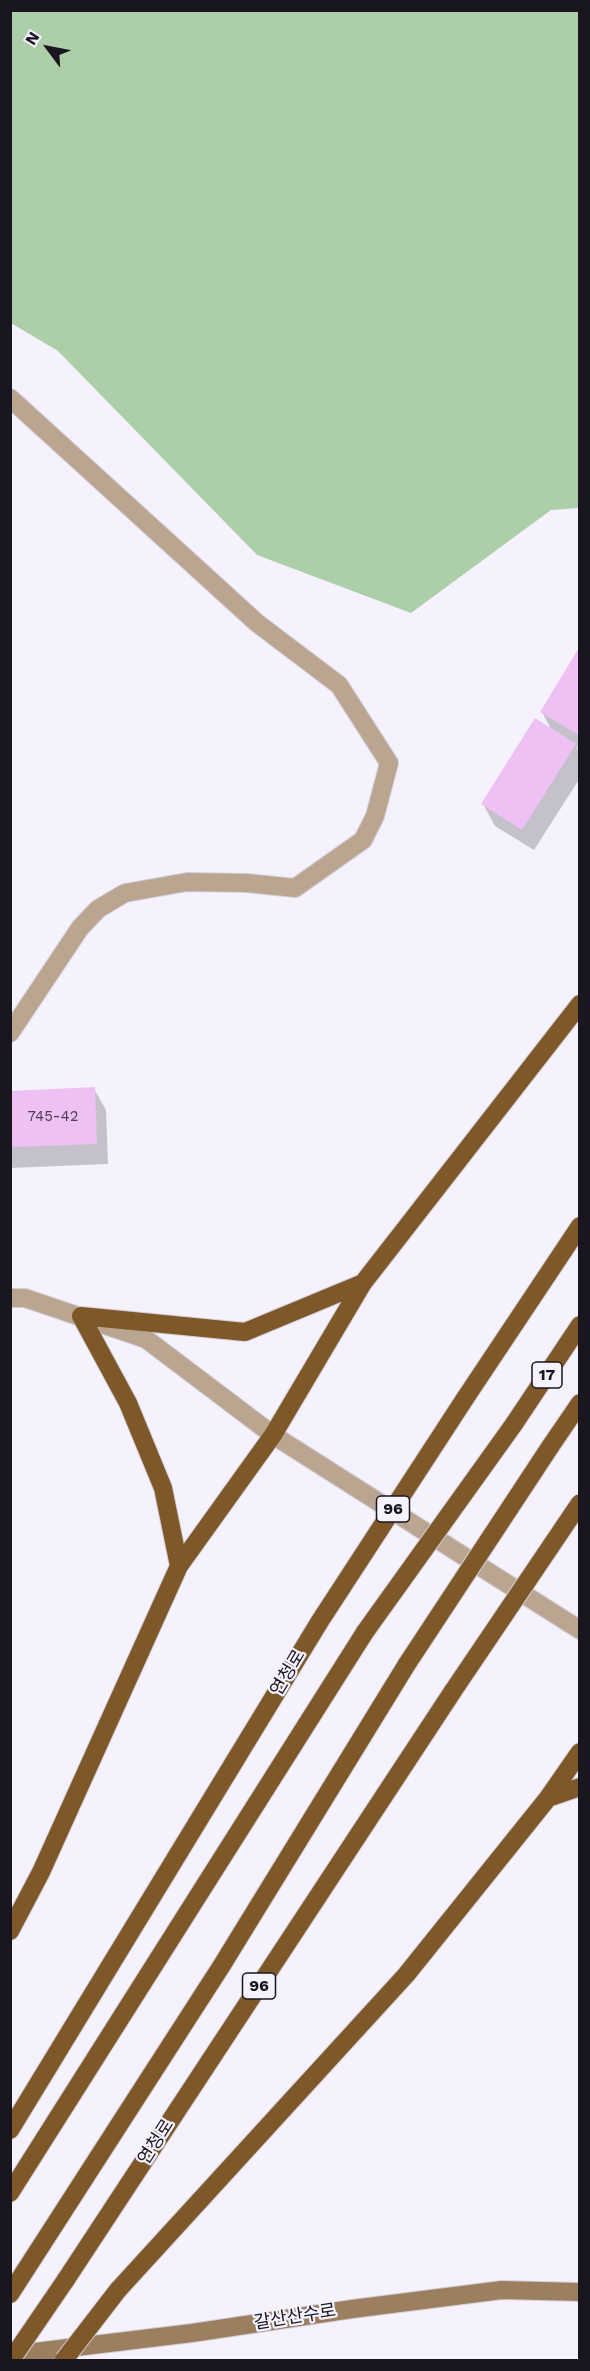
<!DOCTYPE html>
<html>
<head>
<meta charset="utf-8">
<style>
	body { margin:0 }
	#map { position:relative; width:590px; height:2371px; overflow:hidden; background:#f5f2fd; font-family:"Work Sans",sans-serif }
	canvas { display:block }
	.frame { position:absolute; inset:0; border:12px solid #19161f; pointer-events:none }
	.north { position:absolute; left:18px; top:18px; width:60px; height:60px; -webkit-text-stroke:4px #f5f2fd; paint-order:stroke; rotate:302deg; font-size:16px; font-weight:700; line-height:24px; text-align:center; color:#19161f }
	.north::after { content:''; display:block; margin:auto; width:21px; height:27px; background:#19161f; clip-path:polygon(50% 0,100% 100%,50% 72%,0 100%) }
</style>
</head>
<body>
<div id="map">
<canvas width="590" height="2371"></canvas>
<div class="frame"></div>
<div class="north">N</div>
</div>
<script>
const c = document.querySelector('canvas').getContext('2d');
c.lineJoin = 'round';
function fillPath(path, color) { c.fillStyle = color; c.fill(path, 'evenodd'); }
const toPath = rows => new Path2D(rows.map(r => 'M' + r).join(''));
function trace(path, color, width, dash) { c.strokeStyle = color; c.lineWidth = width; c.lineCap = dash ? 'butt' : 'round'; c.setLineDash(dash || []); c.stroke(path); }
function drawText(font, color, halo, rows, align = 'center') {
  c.font = font + ' "Work Sans","Noto Sans KR",sans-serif'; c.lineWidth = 4.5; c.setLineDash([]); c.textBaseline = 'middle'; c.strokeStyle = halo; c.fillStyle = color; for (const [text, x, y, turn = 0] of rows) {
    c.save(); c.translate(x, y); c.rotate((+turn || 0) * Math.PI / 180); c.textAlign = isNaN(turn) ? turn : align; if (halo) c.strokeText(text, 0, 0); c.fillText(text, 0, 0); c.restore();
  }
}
fillPath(toPath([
	[11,10,579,11,579,508,551,510,411,613,257,555,58,351,11,323]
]), '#accea8');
fillPath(toPath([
	[580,649,580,749,576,747,580,753,580,778,534,850,495,826,483,804,552,731,542,712],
	[94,1089,106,1110,108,1164,10,1168,10,1092]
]), '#0003');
fillPath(toPath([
	[580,646,580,736,540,712],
	[535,718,576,744,522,830,481,804],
	[95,1087,97,1144,10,1147,10,1091]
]), '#eec0f4');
const minor = toPath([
	[10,398,257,623,339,685,389,763,375,816,363,840,295,888,247,883,187,882,125,893,98,909,80,928,10,1033],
	[273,1435,580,1630]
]);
const tertiary = toPath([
	[10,1298,25,1298,146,1339,273,1435]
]);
const secondary = toPath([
	[10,2355,192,2333,352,2309,502,2290,580,2292]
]);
const trunk = toPath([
	[81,1316,245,1332,363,1283],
	[81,1316,128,1403,163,1488,179,1566],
	[466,1397,580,1226],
	[514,1424,580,1325],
	[550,1447,580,1403],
	[548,1798,580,1787],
	[10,1931,41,1872,179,1566,273,1435,363,1283,580,1004],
	[10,2130,320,1621],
	[10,2193,365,1632],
	[65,2281,453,1691],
	[118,2290,406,1975,548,1798,580,1752],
	[10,2294,222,1965,407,1664]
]);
trace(minor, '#d2cfd9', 20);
trace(tertiary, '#d2cfd9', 20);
trace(secondary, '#d2cfd9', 20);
trace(trunk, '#d2cfd9', 20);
trace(minor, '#baa690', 18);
trace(tertiary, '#baa690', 18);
trace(secondary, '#9c7f5f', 18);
trace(trunk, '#7e5829', 18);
const trunkBridge = toPath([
	[320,1621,466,1397],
	[365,1632,514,1424],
	[407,1664,550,1447],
	[453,1691,580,1503],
	[11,2360,65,2281],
	[64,2360,118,2290]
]);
trace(trunkBridge, '#d2cfd9', 20, []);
trace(trunkBridge, '#7e5829', 18);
drawText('15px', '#4e4054', null, [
	["745-42",53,1117]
]);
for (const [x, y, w] of [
	[547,1375,30],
	[393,1509,33],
	[259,1986,33]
]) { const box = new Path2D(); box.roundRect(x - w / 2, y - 13, w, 26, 4.5); c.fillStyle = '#f5f2fd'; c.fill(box); trace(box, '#19161f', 1.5); }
drawText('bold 16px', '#19161f', null, [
	["17",547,1375],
	["96",393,1509],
	["96",259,1986]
]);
drawText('18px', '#19161f', '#f5f2fd', [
	["연청로",288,1673,-59],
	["연청로",156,2142,-57],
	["갈산산수로",295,2317,-9]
]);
</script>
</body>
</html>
